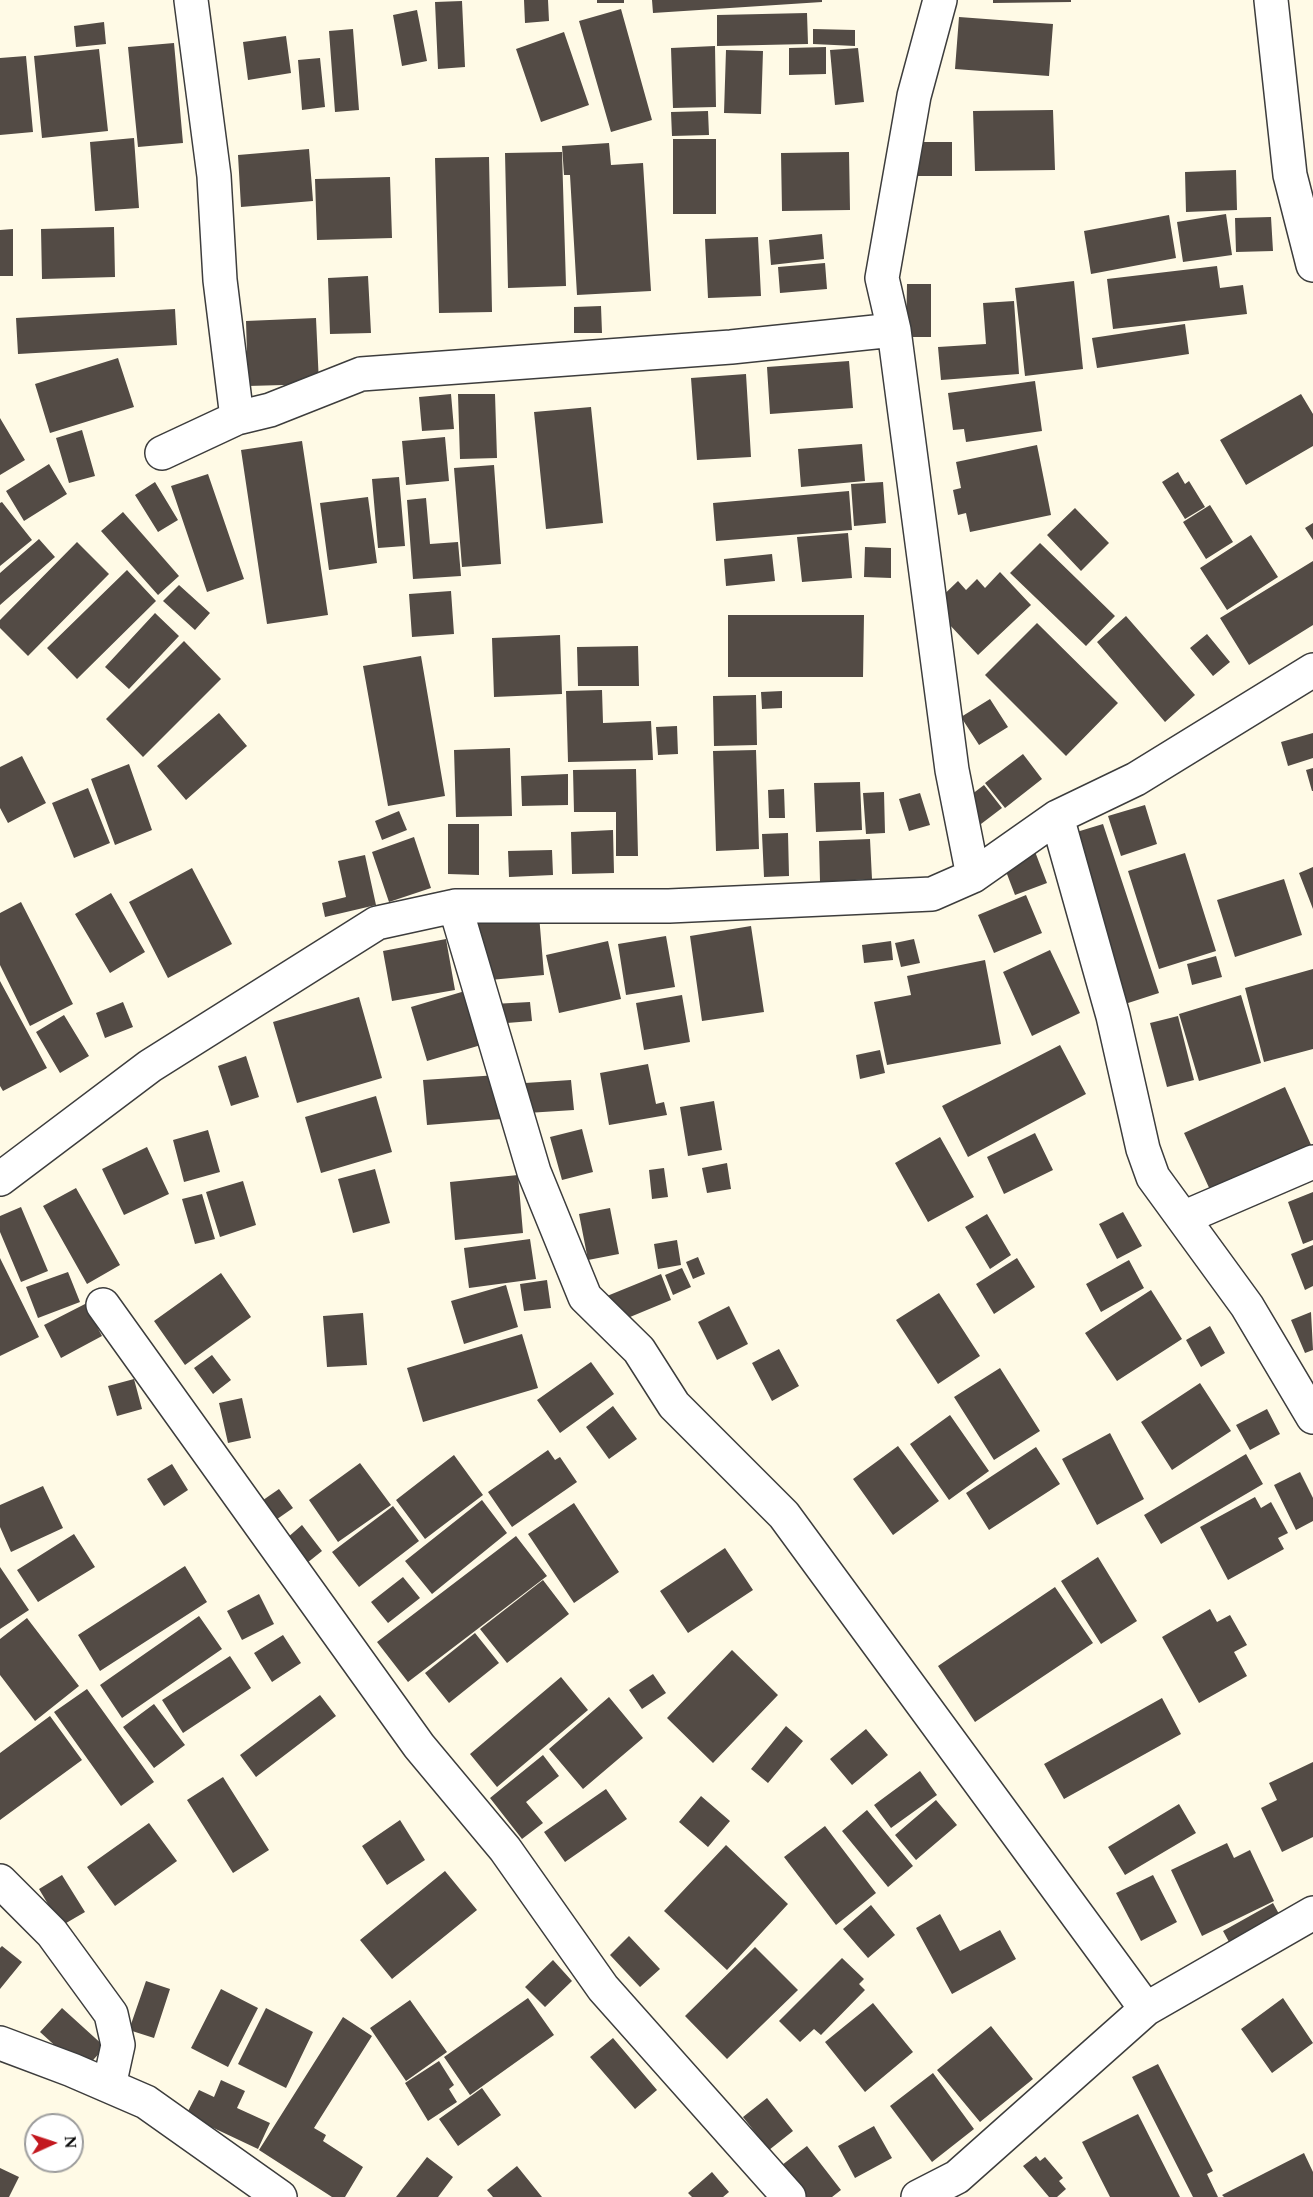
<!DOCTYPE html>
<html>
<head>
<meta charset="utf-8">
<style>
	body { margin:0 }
	#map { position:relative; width:1313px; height:2197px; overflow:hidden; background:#fffae6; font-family:Spectral,serif }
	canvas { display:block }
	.north { position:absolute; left:24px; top:2113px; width:60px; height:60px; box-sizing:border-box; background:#fff; border:2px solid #9d9d9d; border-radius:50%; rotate:87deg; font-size:16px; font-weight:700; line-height:24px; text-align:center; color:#0a0a0a }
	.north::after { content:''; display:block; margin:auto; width:21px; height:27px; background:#c3181f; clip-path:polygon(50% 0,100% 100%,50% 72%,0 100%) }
</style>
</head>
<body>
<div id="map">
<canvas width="1313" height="2197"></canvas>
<div class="north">N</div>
</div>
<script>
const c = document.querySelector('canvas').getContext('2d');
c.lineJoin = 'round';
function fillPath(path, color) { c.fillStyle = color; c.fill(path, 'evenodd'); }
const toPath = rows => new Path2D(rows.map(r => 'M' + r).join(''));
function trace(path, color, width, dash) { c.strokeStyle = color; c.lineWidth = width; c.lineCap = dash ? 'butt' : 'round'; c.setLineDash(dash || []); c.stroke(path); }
fillPath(toPath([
	[524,0,548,0,549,21,525,23],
	[597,0,624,0,624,3,597,3],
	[652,0,822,0,822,2,653,13],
	[993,0,1071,0,1071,2,993,3],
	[462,1,465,67,438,69,435,2],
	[621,9,652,120,611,132,579,21],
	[417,10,427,61,402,66,393,15],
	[807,13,808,44,717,46,717,15],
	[959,17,1053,24,1049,76,955,69],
	[104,22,106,44,76,47,74,26],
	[353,29,359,110,335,112,329,31],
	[813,29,855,30,855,46,813,44],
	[564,32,589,105,541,122,516,49],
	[286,36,291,73,248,80,243,42],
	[174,43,183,143,138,147,128,47],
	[715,46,716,107,673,108,671,48],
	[826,47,826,74,789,75,789,48],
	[858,48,864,102,835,105,830,50],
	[99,49,108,131,42,138,34,56],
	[726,50,763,51,761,114,724,113],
	[26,56,33,132,0,135,0,58],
	[320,58,325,107,302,110,298,60],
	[1053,110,1055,170,975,171,973,111],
	[708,111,709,135,672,136,671,112],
	[134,138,139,208,95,211,90,142],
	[673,139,716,139,716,214,673,214],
	[918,142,952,142,952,176,918,176],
	[609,143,611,165,643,163,651,291,577,295,570,175,564,175,562,146],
	[309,149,313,201,241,207,238,155],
	[562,152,566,286,508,288,505,153],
	[849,152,850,210,782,211,781,153],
	[489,157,492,312,439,313,435,158],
	[1236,170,1237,210,1186,212,1185,172],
	[390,177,392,238,317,240,315,179],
	[1226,214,1232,255,1183,262,1177,222],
	[1169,215,1176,258,1091,274,1084,231],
	[1271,217,1273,251,1236,252,1235,218],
	[114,227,115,277,42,279,41,229],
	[13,229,13,276,0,276,0,230],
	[822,234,824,259,771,265,769,240],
	[758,237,761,296,708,298,705,239],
	[825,263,827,289,780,293,778,267],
	[1217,266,1220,288,1243,285,1247,314,1113,329,1107,279],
	[368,276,371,333,330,334,328,278],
	[1074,281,1083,369,1025,376,1015,288],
	[907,284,931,284,931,337,906,337],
	[1014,301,1019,374,941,380,938,347,986,344,983,303],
	[601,306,602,333,574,333,574,307],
	[175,309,177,345,18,354,16,318],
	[316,318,319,384,248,386,246,321],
	[1185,324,1189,354,1097,368,1092,338],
	[118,358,134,407,50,433,35,384],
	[849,361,853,408,770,414,767,367],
	[746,374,751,457,697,460,691,378],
	[1035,381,1042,431,966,442,964,429,953,430,948,393],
	[451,394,454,429,422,431,419,397],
	[458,394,495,394,497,458,460,459],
	[1301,394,1313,414,1313,446,1246,485,1220,440],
	[591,407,603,523,546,529,534,412],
	[0,418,25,460,0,475],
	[82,430,95,476,69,483,56,438],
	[445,437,449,481,406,485,402,441],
	[302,441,328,615,267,624,241,450],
	[862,444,865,481,801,487,798,449],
	[1037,445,1051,515,970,532,966,513,958,515,953,490,961,488,956,462],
	[49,464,67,494,24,521,6,491],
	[494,465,501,564,462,567,454,468],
	[1178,472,1185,484,1189,481,1205,507,1185,519,1162,482],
	[208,474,244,579,207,592,171,486],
	[399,477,405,546,378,548,372,479],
	[155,482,178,520,158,532,135,495],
	[883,482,886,523,854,526,851,484],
	[849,491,852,530,716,541,713,503],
	[368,497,377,563,329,570,320,503],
	[426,498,430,544,458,542,461,576,413,579,407,500],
	[2,502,32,540,0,566,0,503],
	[1210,505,1233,542,1206,559,1183,522],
	[1075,508,1109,543,1081,571,1047,535],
	[123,512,179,576,158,595,101,531],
	[1313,523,1313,540,1305,528],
	[848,533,852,578,802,582,797,537],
	[1251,535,1278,577,1227,610,1200,568],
	[39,539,55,557,0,605,0,573],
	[77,542,109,574,28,656,0,628,0,620],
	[1040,543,1115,616,1086,646,1010,573],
	[865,547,891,548,891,578,864,577],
	[772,554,775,581,726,586,724,559],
	[1313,561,1313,625,1249,665,1220,618],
	[127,570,156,601,77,679,47,648],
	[1000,572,1031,605,978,655,932,606,958,581,966,590,977,579,985,588],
	[179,585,210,613,195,630,163,601],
	[451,591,454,634,412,637,409,594],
	[155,613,179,636,129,689,105,667],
	[728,615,864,615,863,677,728,677],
	[1126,616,1195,695,1165,722,1097,642],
	[1037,623,1118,703,1066,756,985,675],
	[1207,634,1230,662,1213,676,1190,648],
	[560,635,562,694,494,697,492,638],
	[184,641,221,679,143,757,106,719],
	[638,646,639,686,578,686,577,647],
	[421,656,445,796,388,806,363,666],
	[602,690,603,723,651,721,653,760,568,762,566,691],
	[782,691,782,708,762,709,761,692],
	[756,695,757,745,714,746,713,696],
	[990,699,1008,727,979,745,961,717],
	[219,713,247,746,186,800,157,766],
	[677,726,678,754,658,755,656,727],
	[1313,733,1313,758,1288,766,1281,742],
	[510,748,512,816,456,817,454,750],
	[756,750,759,849,716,851,713,751],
	[1023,754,1042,779,1005,808,985,783],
	[22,756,46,803,8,823,0,808,0,767],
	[129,764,152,830,115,845,91,779],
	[1313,768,1313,791,1312,791,1306,770],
	[636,769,638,856,616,856,616,812,574,812,573,770],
	[568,774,568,805,522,806,521,776],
	[860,782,862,830,816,832,814,783],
	[984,785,1002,808,981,824,963,801],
	[88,788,110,843,74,858,52,803],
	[784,789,785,818,769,818,768,790],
	[884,792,885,833,866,834,863,793],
	[920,793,930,825,909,831,899,799],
	[1145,805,1157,844,1121,856,1108,816],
	[399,811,407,830,382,840,375,821],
	[448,824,479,824,479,875,448,874],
	[1103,824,1159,993,1125,1004,1070,834],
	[613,830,614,873,572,874,571,832],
	[788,833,789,876,764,877,762,834],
	[414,837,431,888,389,902,372,852],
	[870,839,872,879,820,882,819,841],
	[1034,849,1047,883,1015,895,1002,861],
	[552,850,553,875,509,877,508,851],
	[1185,853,1216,951,1159,969,1128,871],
	[365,855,376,905,325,917,322,903,346,897,338,861],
	[1313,867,1313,909,1299,873],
	[192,868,232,944,168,978,129,902],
	[1284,879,1302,935,1235,957,1217,900],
	[111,893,145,952,110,973,75,914],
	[1026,895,1042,933,994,953,978,915],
	[21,902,73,1004,30,1026,0,965,0,913],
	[539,915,544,975,479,981,474,921],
	[751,926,764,1012,702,1021,690,936],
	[666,936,675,987,626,995,618,944],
	[446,939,455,990,392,1001,383,951],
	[914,939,920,963,901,967,895,943],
	[608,941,621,999,559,1013,546,955],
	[891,941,893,960,864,963,862,945],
	[1050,950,1080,1013,1032,1036,1003,972],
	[1216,956,1222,977,1192,985,1187,964],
	[985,960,1001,1044,887,1065,874,1002,911,995,907,976],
	[1313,969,1313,1049,1264,1062,1245,988],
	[0,981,47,1068,3,1091,0,1086],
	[465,991,481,1045,427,1061,411,1007],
	[682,995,690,1042,644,1050,636,1003],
	[1241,995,1261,1063,1199,1081,1179,1014],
	[359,997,382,1078,297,1103,273,1022],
	[123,1002,133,1027,105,1038,96,1013],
	[530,1002,532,1021,494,1024,493,1004],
	[64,1015,89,1056,60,1073,36,1032],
	[1178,1016,1194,1080,1167,1087,1150,1023],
	[1060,1045,1086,1094,968,1157,942,1106],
	[880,1050,885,1073,860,1079,856,1055],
	[246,1056,259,1097,231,1106,218,1066],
	[648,1064,656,1104,664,1102,667,1115,609,1125,600,1073],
	[498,1075,502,1119,427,1125,423,1080],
	[571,1080,574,1110,527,1113,525,1083],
	[1285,1087,1312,1147,1211,1192,1184,1133],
	[376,1096,392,1152,321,1173,305,1117],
	[714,1101,722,1150,688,1156,680,1107],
	[582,1129,593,1172,562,1180,550,1137],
	[208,1130,220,1172,184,1182,173,1140],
	[1035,1133,1053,1170,1004,1194,987,1157],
	[940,1137,974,1197,928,1222,895,1163],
	[147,1147,169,1194,124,1215,102,1169],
	[727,1163,731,1189,707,1193,702,1168],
	[664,1168,668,1197,652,1199,649,1170],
	[375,1169,390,1223,353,1233,338,1179],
	[518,1175,523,1233,455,1240,450,1182],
	[243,1181,256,1225,220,1237,206,1192],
	[76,1188,120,1265,87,1284,43,1206],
	[1313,1192,1313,1240,1303,1244,1288,1202],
	[202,1194,215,1239,195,1244,182,1199],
	[21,1207,48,1271,21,1282,0,1232,0,1216],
	[610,1208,619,1254,588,1260,579,1214],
	[1123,1212,1142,1246,1117,1259,1099,1224],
	[987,1214,1011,1255,990,1269,965,1227],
	[530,1239,536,1279,469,1288,464,1248],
	[677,1240,681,1265,658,1269,654,1244],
	[1313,1245,1313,1286,1305,1290,1291,1254],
	[698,1257,705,1274,693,1279,686,1262],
	[0,1258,39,1337,0,1356],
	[1017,1258,1035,1287,994,1314,976,1284],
	[1129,1260,1144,1288,1101,1312,1086,1284],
	[682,1268,691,1287,673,1295,665,1275],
	[68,1272,80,1302,38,1318,26,1287],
	[221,1273,251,1317,185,1365,154,1321],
	[661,1274,671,1300,618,1322,607,1296],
	[547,1280,551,1308,524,1311,520,1284],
	[506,1285,518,1327,464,1344,451,1301],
	[1151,1290,1182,1339,1117,1381,1085,1333],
	[939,1293,980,1356,938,1384,896,1320],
	[85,1304,102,1336,61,1358,44,1325],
	[729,1306,748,1344,717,1360,698,1322],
	[1311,1312,1313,1350,1305,1353,1291,1320],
	[363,1313,367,1365,327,1367,323,1316],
	[1210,1326,1225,1353,1201,1367,1186,1340],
	[522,1334,538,1388,423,1422,407,1368],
	[779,1349,799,1386,772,1401,752,1363],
	[212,1355,231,1380,213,1394,194,1368],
	[591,1362,614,1394,560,1433,537,1400],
	[1000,1368,1040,1431,994,1460,954,1397],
	[134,1379,142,1409,117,1416,108,1386],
	[1200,1383,1231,1431,1172,1470,1141,1422],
	[242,1398,251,1438,228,1443,219,1403],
	[613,1406,637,1439,609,1459,586,1427],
	[1267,1409,1280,1434,1250,1450,1236,1425],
	[950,1415,989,1471,949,1500,910,1444],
	[1110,1433,1144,1499,1097,1525,1062,1459],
	[898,1446,939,1501,893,1535,853,1479],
	[1036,1447,1060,1484,989,1530,966,1493],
	[548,1450,555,1460,560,1457,577,1482,512,1527,488,1492],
	[1246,1454,1263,1484,1161,1544,1144,1515],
	[454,1455,483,1495,425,1539,396,1500],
	[360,1463,391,1505,338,1542,309,1500],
	[172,1464,188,1490,164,1506,147,1479],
	[1300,1472,1313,1498,1313,1521,1296,1530,1274,1485],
	[43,1486,63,1528,11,1552,0,1527,0,1505],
	[279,1489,293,1508,270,1524,256,1505],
	[1255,1497,1261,1508,1271,1502,1288,1533,1278,1538,1284,1549,1228,1580,1200,1527],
	[482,1500,507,1533,432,1594,405,1561],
	[574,1503,619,1572,574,1603,528,1534],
	[393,1506,419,1541,359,1587,332,1552],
	[302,1525,322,1551,307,1563,287,1538],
	[74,1534,95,1567,38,1602,17,1570],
	[516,1536,547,1576,408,1682,377,1642],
	[725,1548,753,1590,688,1633,660,1591],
	[1098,1557,1137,1621,1101,1644,1061,1581],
	[185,1566,207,1602,100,1671,78,1635],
	[0,1567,29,1610,0,1629],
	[403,1577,420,1598,388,1623,371,1602],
	[543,1580,569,1614,507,1663,480,1629],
	[1055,1587,1093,1643,975,1722,938,1666],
	[259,1594,274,1624,242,1640,227,1611],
	[1210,1609,1217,1622,1230,1615,1247,1645,1234,1652,1247,1676,1199,1703,1162,1637],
	[199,1616,222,1649,122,1718,100,1685],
	[27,1618,79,1686,35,1721,0,1675,0,1639],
	[475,1633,499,1663,449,1703,425,1673],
	[283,1635,301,1663,272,1682,254,1653],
	[732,1650,778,1695,713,1763,667,1718],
	[230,1656,251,1688,183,1733,162,1700],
	[653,1674,666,1693,642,1709,629,1690],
	[561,1677,588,1710,497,1787,470,1754],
	[87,1689,154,1782,121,1806,54,1712],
	[320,1695,336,1716,256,1777,240,1755],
	[609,1697,643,1738,583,1789,549,1749],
	[1162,1698,1181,1734,1064,1799,1044,1764],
	[154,1704,185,1745,154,1768,123,1727],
	[50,1716,82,1760,0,1820,0,1753],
	[786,1726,803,1741,768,1783,751,1769],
	[866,1729,888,1755,852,1785,830,1759],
	[543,1755,559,1776,526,1802,543,1823,522,1839,490,1798],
	[1313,1762,1313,1837,1282,1852,1261,1808,1277,1800,1269,1783],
	[920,1771,937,1795,891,1828,874,1805],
	[223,1777,269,1850,233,1873,187,1800],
	[606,1789,627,1819,565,1862,544,1832],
	[701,1796,730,1821,708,1847,679,1822],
	[936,1800,957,1825,916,1860,895,1835],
	[1179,1804,1196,1833,1125,1875,1108,1847],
	[867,1810,913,1866,888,1887,842,1831],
	[400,1820,425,1860,387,1885,362,1846],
	[149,1823,177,1861,115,1906,87,1867],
	[825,1826,876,1893,836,1925,784,1857],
	[1227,1843,1234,1858,1250,1850,1274,1901,1202,1936,1171,1870],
	[726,1845,788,1904,727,1970,664,1911],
	[445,1871,477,1910,392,1979,360,1940],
	[62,1875,85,1912,61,1926,39,1889],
	[1153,1875,1177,1922,1141,1941,1116,1893],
	[1273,1903,1284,1923,1234,1951,1223,1931],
	[871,1905,895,1935,868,1958,843,1929],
	[940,1914,960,1951,1000,1930,1016,1959,952,1994,916,1928],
	[629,1936,660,1969,640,1987,610,1955],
	[2,1946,22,1962,0,1989,0,1948],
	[755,1947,798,1990,727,2059,685,2016],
	[842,1958,864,1979,859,1984,865,1990,821,2035,814,2029,800,2042,779,2021],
	[553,1960,572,1981,545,2007,525,1987],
	[146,1981,170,1989,154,2038,129,2030],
	[221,1989,258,2008,228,2067,191,2048],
	[528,1998,554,2035,470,2095,444,2057],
	[1283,1998,1313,2043,1272,2073,1241,2029],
	[410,2000,447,2052,406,2081,370,2028],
	[873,2003,913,2052,865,2092,825,2042],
	[62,2008,105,2047,83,2071,40,2032],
	[266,2008,313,2032,286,2088,238,2064],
	[343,2017,372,2036,314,2128,326,2135,323,2141,363,2167,345,2197,332,2197,259,2150],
	[991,2026,1033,2079,980,2122,937,2070],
	[613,2038,657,2090,635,2109,590,2057],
	[439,2061,454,2085,449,2089,457,2102,428,2121,405,2083],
	[1158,2064,1213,2171,1207,2174,1218,2197,1193,2197,1132,2077],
	[933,2073,974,2129,932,2162,890,2106],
	[221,2080,245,2091,237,2108,270,2123,258,2149,186,2115,199,2090,214,2097],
	[482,2088,501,2115,458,2146,439,2119],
	[767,2098,793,2131,769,2150,743,2117],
	[1138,2114,1180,2197,1110,2197,1082,2142],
	[874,2126,892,2158,855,2178,838,2146],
	[807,2146,841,2190,832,2197,807,2197,782,2165],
	[1304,2153,1313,2172,1313,2197,1224,2197,1222,2195],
	[1036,2156,1040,2161,1045,2157,1063,2178,1059,2181,1066,2189,1057,2197,1049,2197,1023,2166],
	[427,2157,453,2177,438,2197,396,2197],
	[517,2166,542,2197,493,2197,487,2190],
	[0,2168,19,2177,9,2197,0,2197],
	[712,2172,729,2192,723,2197,692,2197,688,2193]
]), '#534b45');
const minor = toPath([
	[191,0,214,176,220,280,237,418],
	[940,0,914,96,882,278,894,330,952,770,973,876],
	[1271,0,1290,175,1313,265],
	[162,453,237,418,270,410,361,374,731,347,894,330],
	[1057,817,1113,1016,1143,1149,1153,1177,1247,1306,1313,1417],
	[455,906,534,1172,585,1297,639,1350,674,1405,784,1515,1146,2009],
	[0,1179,150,1066,377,923,455,906,669,906,932,894,973,876,1057,817,1136,779,1313,670],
	[1183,1218,1313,1162],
	[103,1305,419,1746,505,1849,603,1988,789,2197],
	[0,1881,52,1933,111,2014,118,2045,109,2086],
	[0,2043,72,2070,146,2102,280,2197],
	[918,2197,957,2177,1146,2009,1313,1913]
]);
trace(minor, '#3d3d3d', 36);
trace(minor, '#fff', 33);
</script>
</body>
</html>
